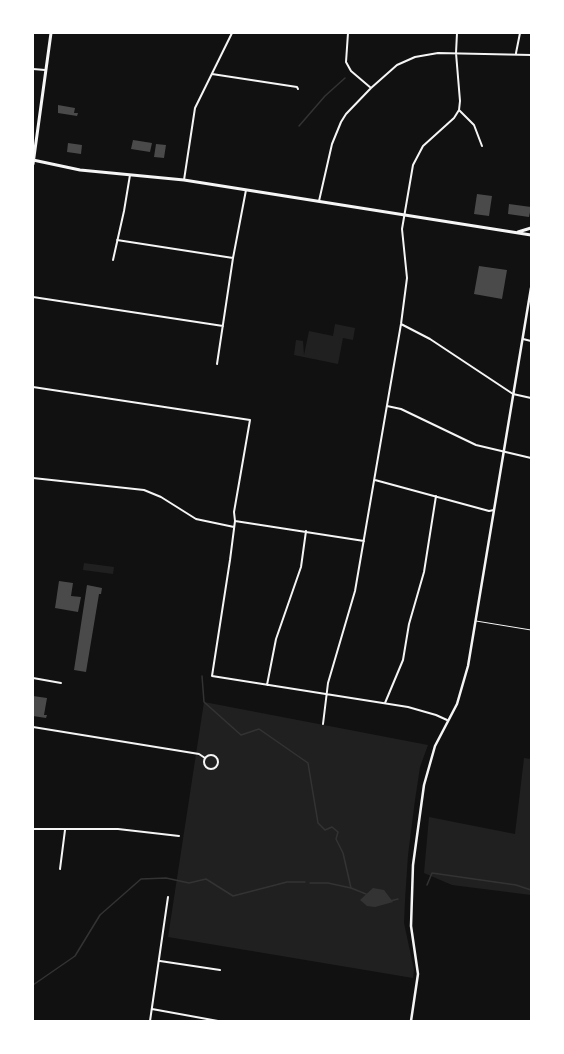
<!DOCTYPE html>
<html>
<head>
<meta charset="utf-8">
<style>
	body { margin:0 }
	#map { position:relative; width:564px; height:1054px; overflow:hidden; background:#111; font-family:"Asap Condensed",sans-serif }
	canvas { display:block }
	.frame { position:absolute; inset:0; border:34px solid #fff; pointer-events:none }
</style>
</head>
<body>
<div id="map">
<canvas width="564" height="1054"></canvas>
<div class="frame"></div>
</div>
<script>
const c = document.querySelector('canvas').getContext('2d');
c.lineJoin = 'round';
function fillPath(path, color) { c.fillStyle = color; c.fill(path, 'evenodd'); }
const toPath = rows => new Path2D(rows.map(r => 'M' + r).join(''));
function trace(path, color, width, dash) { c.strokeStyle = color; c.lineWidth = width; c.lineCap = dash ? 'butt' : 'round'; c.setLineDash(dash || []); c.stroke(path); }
fillPath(toPath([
	[335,324,355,328,353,340,343,338,338,364,294,355,296,340,303,341,304,355,309,331,333,336],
	[84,563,114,567,113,574,83,570],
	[204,702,428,745,420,767,415,800,408,855,405,900,404,923,414,970,413,978,168,937],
	[524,758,531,759,531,895,452,885,424,873,429,817,515,834]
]), '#202020');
fillPath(toPath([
	[373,888,384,890,393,902,375,907,367,906,360,900]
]), '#333');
trace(toPath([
	[299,126,325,96,345,78],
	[202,676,204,702,241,735,259,729,308,763,318,823,325,830,332,827,338,832,336,839,343,853,351,888,366,894],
	[310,883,328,883,351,888],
	[427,885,432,873,516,885,531,890],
	[390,901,398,899],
	[33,985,75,956,100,915,141,879,166,878,189,883,206,879,233,896,287,882,305,882]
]), '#333', 1.5);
fillPath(toPath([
	[58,105,75,108,74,113,78,113,77,116,58,113],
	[133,140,152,143,150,152,131,149],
	[68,143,82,145,81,154,67,152],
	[156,144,166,145,164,158,154,157],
	[477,194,492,196,489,216,474,214],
	[509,204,531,207,529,217,508,214],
	[479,266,507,270,502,299,474,294],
	[59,581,73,583,71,596,81,597,78,612,55,608],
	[87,585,102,588,101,594,99,594,86,672,74,670],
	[33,696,47,698,44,715,47,715,46,718,33,716]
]), '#4a4a4a');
trace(toPath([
	[476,621,531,630]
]), '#f5f5f5', 1);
trace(toPath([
	[348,33,346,62,351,71,371,88],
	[516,53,520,33],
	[33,69,45,70],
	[212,74,297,87,298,89],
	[459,110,474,125,482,146],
	[184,180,195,108,232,33],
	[319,201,332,144,341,122,346,114,371,88,397,65,415,57,438,53,531,55],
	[117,240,233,258],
	[113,260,124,211,130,175],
	[33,297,223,326],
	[401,324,430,339,513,394,531,398],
	[523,339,531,341],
	[217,364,233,258,246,190],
	[33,387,250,420,234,512,235,521,230,560,212,676,408,707,436,715,447,720],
	[387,406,401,409,476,445,531,458],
	[33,478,144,490,161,497,196,519,234,527],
	[375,480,489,511,494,510],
	[235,521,364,541],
	[33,678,61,683],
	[267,685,276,639,301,567,306,531],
	[385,703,403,660,409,624,424,572,436,496],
	[323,724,328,683,355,591,401,324,407,278,402,229,413,165,423,146,454,118,459,110,460,101,456,53,457,33],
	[33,727,199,754,205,758],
	'204 762a7 7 0 1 1 14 0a7 7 0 1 1-14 0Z',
	[33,829,118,829,179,836],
	[60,869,65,830],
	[160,961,220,970],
	[152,1009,218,1021],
	[150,1021,168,897]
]), '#f5f5f5', 2);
trace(toPath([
	[411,1021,418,974,411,926,413,865,424,785,435,746,457,704,468,666,531,288]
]), '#f5f5f5', 2.5);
trace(toPath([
	[33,160,80,170,184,180,531,235],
	[33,164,51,33],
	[518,232,531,228]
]), '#f5f5f5', 3);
</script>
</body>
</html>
